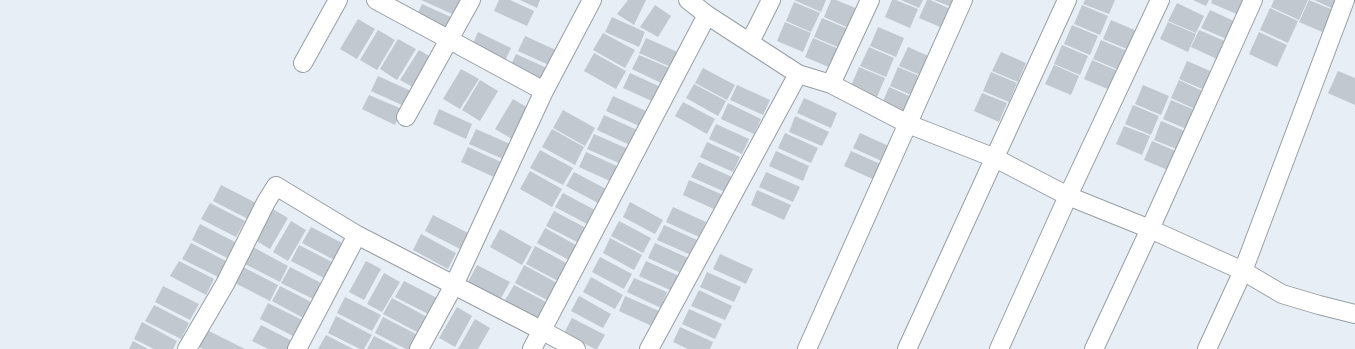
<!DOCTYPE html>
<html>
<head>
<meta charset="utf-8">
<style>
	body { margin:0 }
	canvas { display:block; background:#e7eef5 }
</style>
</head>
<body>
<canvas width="1355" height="349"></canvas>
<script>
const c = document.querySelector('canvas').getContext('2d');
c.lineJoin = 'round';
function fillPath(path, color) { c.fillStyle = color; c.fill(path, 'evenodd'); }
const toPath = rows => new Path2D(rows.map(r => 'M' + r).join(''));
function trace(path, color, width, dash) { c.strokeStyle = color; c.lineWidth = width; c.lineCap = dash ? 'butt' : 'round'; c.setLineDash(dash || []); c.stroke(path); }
fillPath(toPath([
	[421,0,462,0,457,16],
	[499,0,510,0,534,11,527,26,494,11],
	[520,0,540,0,537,8],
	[628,0,646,0,634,25,617,14],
	[794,0,826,0,821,12],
	[831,0,836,0,858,9,849,28,824,17],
	[892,0,896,0,918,9,910,28,885,17],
	[901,0,923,0,919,8],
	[927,0,930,0,953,10,945,29,919,18],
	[934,0,957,0,954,8],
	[1085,0,1115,0,1109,14,1083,4],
	[1193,0,1209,0,1206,6],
	[1212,0,1246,0,1239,15,1211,3],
	[1274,0,1308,0,1299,20,1271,7],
	[1309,0,1338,12,1327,34,1299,22],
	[1314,0,1342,0,1338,11],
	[794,2,820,13,811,32,786,21],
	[1177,3,1204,16,1196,33,1168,21],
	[422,4,455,19,448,34,415,19],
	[655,5,671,16,658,37,640,27],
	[1082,5,1108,16,1100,35,1074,24],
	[1270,8,1298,21,1288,43,1260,30],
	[1210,10,1238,23,1229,40,1201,28],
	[612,17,645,32,639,47,605,32],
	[822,18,848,29,840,48,814,37],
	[358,19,375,29,357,59,340,49],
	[1111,20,1137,31,1129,50,1103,39],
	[785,22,811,33,803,52,777,41],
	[1168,22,1196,34,1188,52,1160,39],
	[1072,25,1098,36,1090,55,1064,44],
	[878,27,904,38,896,57,870,46],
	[378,30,395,40,377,70,360,60],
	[1199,30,1227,42,1219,60,1191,47],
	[478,32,511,48,504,63,471,48],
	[1259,32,1287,45,1277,67,1249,54],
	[603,33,635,50,625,68,593,50],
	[525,36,558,51,551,66,518,51],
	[646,38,680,53,673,68,639,53],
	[813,38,839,49,831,68,805,57],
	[398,39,416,49,397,80,380,69],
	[1101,40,1127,51,1119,70,1093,59],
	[1062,45,1088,56,1080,75,1054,64],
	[869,47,894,58,886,77,860,66],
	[908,47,933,58,925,77,899,66],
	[419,50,436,60,418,90,400,80],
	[1001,52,1026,63,1018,82,992,71],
	[594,53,626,71,616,89,584,71],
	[516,54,549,69,543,84,509,69],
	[639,55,672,69,665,85,632,69],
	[1092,60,1118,71,1110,90,1084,79],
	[1187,61,1215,73,1207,91,1179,79],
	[1054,65,1079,76,1071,95,1045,84],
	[859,67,885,78,877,97,851,86],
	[898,67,924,78,916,97,890,86],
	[703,68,735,85,727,100,695,83],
	[461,69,479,79,460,109,443,99],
	[1338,71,1355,78,1355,105,1328,93],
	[991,72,1017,83,1009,102,983,91],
	[630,73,663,88,656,103,623,88],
	[378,76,411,91,404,106,371,91],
	[480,80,498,91,480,121,462,110],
	[1179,80,1207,93,1199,111,1171,98],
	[694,84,726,101,718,116,686,98],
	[737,85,770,100,763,115,730,100],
	[1143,85,1169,96,1161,115,1135,104],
	[889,87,914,98,907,117,881,106],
	[982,93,1007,103,999,122,974,111],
	[369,95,402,109,395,125,362,109],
	[613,96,646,111,639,126,606,111],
	[804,98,837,113,831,128,797,113],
	[513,99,530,109,512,139,495,129],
	[1171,100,1197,111,1189,130,1163,119],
	[683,102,715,119,707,134,675,116],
	[728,103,761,119,754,134,721,119],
	[1133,105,1159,116,1151,135,1125,124],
	[439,109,472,124,466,139,433,124],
	[563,110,595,128,585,146,553,128],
	[604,115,637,130,630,145,597,130],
	[795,116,829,132,822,146,789,132],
	[1161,121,1187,132,1179,150,1154,140],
	[716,124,749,139,742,154,709,139],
	[1124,126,1150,136,1142,155,1116,144],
	[476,129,510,144,503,159,469,144],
	[552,129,584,147,575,165,542,147],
	[785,133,818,148,811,163,778,148],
	[860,133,893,148,886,163,853,148],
	[594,134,628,149,621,164,587,149],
	[1152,141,1178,152,1170,171,1144,160],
	[707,142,740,157,733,172,700,157],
	[468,147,501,162,494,177,461,162],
	[540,150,573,168,563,185,530,168],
	[776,151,809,166,803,181,769,166],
	[851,151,885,166,877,181,844,166],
	[586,152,619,167,612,182,579,167],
	[699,162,732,177,725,192,691,177],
	[530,171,562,189,552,207,520,189],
	[574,172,606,189,598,203,566,186],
	[766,172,800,187,793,202,759,187],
	[689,180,723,195,716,210,683,195],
	[221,185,256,203,248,219,213,201],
	[757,190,791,205,784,220,751,205],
	[563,193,595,210,587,224,555,207],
	[630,202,663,220,655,234,623,217],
	[210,203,245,221,236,237,201,219],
	[673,207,706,222,699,237,666,222],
	[273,209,288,218,270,249,255,240],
	[554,211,586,228,579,243,546,226],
	[433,215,468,233,460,249,425,231],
	[291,221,306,230,288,261,273,252],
	[619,221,651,238,643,253,611,236],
	[200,224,235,242,227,258,192,240],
	[664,225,697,240,691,255,657,240],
	[311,227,346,245,338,262,302,243],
	[545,228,576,245,569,260,537,243],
	[500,229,532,247,522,265,490,247],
	[421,234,456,253,448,269,413,250],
	[610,238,642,255,634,270,603,253],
	[191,243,226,261,218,277,182,259],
	[655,243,688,258,681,273,648,258],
	[299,245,334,263,326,279,291,261],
	[535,246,568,264,558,281,526,264],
	[253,247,288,266,280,282,245,264],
	[720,254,753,269,746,284,713,269],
	[600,257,632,274,624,289,592,272],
	[179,261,214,279,206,295,170,276],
	[366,261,381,269,364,300,349,292],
	[646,261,679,276,672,291,639,276],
	[477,265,510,282,500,300,468,282],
	[524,265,557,283,547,300,515,283],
	[243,267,278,285,270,301,235,283],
	[290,267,325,285,317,301,281,283],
	[707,272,741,287,734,302,700,287],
	[384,273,400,282,382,312,367,304],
	[591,277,623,295,615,309,583,292],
	[634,278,667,292,661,308,627,292],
	[404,281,439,299,430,315,395,297],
	[514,285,546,302,536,320,504,302],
	[163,286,199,304,190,320,155,302],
	[280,286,315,304,307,320,272,301],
	[699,290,732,306,725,320,691,306],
	[579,296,611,314,603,328,571,311],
	[625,296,659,311,652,326,619,311],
	[345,297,381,315,372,331,337,313],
	[392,298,427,317,419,333,383,314],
	[268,303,304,321,295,337,260,319],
	[154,305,189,323,181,339,145,321],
	[457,307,472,316,455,347,439,338],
	[689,309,722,324,715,339,682,324],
	[336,316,372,335,364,349,360,349,328,333],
	[383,317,418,335,411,349,406,349,375,333],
	[572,318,605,335,597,349,595,349,564,333],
	[475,319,490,328,478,349,458,349],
	[142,322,177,341,173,349,154,349,134,339],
	[261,325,296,343,293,349,268,349,252,341],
	[680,327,713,342,710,349,688,349,673,342],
	[207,330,245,349,203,349,199,347],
	[326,335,353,349,318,349],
	[374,336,399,349,367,349],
	[133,341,148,349,129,349]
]), '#c1c8cf');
const street = toPath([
	[376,0,544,91],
	[688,0,707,15,798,74,831,84,908,124,995,158,1068,196,1150,229,1243,271,1282,294,1319,305,1355,314],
	[750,42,771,0],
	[303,63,338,0],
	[831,84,870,0],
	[406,117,471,0],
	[187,349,225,284,266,202,276,186,357,235,543,331,576,349],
	[297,349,357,235],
	[419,349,454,285,544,91,592,0],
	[532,349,707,15],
	[649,349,798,74],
	[807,349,963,0],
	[907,349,1067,0],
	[999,349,1068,196,1160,0],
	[1094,349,1150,229,1253,0],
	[1207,349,1243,271,1345,0]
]);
trace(street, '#979ea4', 20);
trace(street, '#fff', 18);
</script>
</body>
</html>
